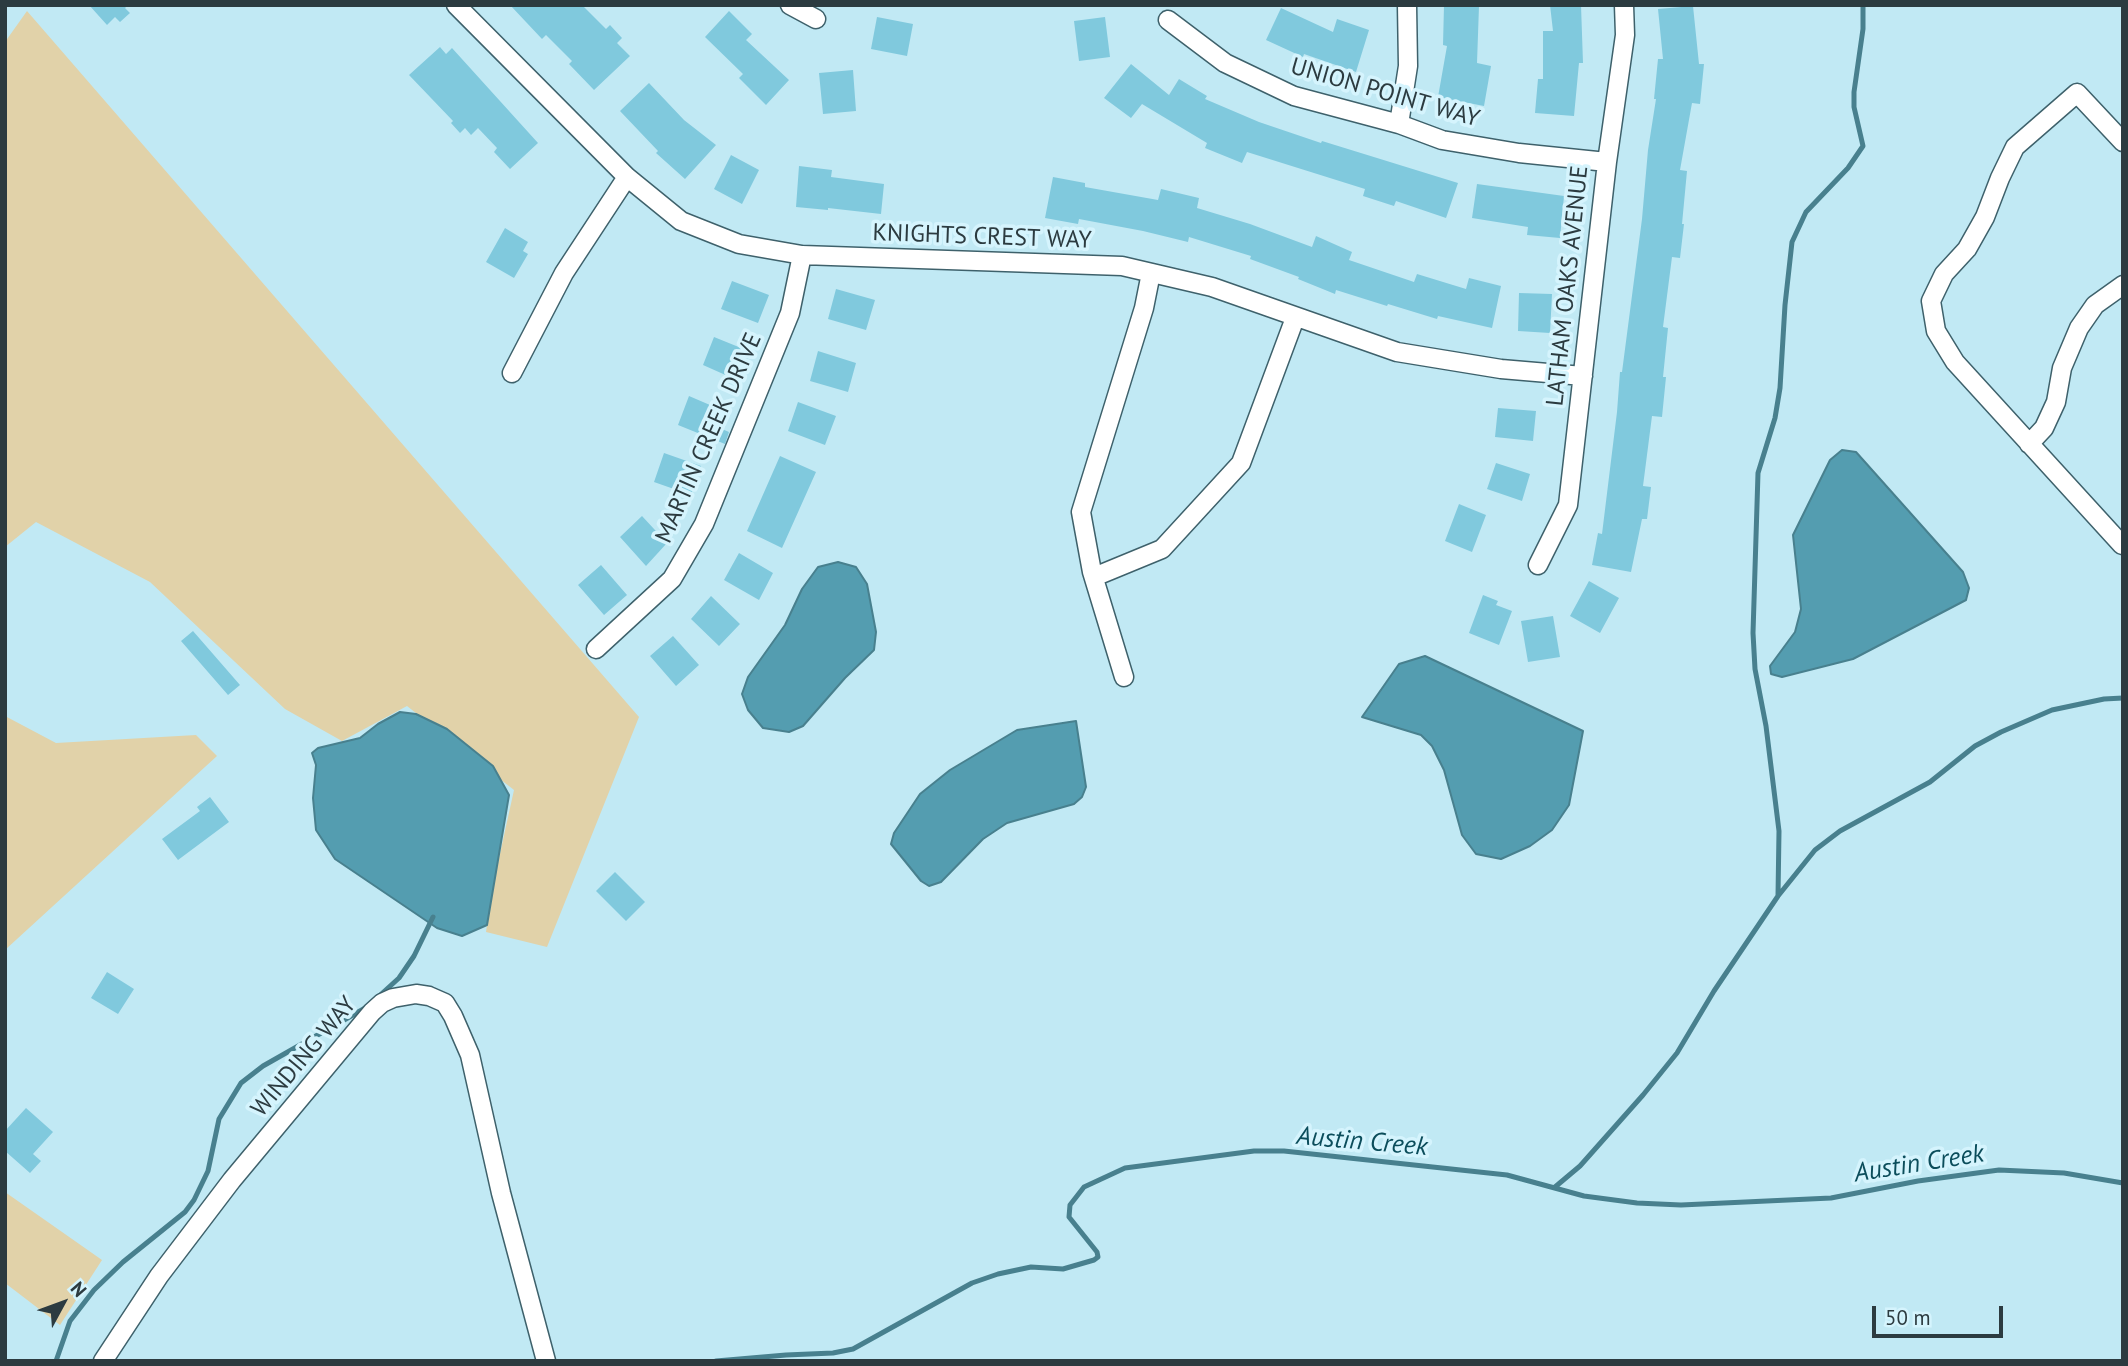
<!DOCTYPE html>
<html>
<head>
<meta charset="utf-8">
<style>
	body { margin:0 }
	#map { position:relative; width:2128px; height:1366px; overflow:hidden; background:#c1e9f4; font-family:"PT Sans",sans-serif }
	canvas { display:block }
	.frame { position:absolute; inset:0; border:7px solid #2c3b40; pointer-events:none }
	.north { position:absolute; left:28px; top:1268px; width:70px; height:70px; -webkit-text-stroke:5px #d5f4fd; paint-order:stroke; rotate:49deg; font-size:19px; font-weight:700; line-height:28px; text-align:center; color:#2c3b40 }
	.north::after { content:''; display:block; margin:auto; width:24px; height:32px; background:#2c3b40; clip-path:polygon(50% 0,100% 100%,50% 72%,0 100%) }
	.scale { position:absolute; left:1872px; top:1306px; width:131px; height:32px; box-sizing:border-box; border:4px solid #2c3b40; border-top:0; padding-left:9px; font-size:21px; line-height:24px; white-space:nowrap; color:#2c3b40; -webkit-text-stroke:5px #d5f4fd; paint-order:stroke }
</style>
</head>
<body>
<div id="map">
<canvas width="2128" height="1366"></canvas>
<div class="frame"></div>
<div class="north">N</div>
<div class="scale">50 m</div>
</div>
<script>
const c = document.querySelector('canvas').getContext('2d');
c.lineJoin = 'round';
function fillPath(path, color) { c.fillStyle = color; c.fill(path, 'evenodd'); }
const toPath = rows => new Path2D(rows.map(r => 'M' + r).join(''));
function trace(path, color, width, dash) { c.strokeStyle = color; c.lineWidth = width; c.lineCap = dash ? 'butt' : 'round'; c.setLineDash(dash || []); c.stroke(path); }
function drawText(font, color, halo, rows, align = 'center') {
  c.font = font + ' "PT Sans",sans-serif'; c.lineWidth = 7; c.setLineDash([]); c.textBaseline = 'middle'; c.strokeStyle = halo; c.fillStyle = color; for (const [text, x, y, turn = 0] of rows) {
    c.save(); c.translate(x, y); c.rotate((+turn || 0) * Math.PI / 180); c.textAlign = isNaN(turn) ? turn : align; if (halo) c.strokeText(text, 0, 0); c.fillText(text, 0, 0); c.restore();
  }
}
fillPath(toPath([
	[27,11,639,717,547,947,486,932,492,890,514,790,407,706,342,741,285,709,150,582,36,522,5,547,5,42],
	[5,716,56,743,196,735,217,756,5,950],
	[5,1192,102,1260,60,1325,5,1283]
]), '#e1d2a9');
const water = toPath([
	[1842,450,1856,452,1963,572,1969,588,1966,600,1853,659,1782,677,1771,674,1770,666,1795,632,1801,609,1793,535,1830,460,1842,450],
	[838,562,856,567,867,584,876,632,874,650,845,678,803,726,789,732,763,728,748,710,742,694,748,677,785,625,802,589,818,567,838,562],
	[1425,656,1583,731,1569,805,1552,830,1530,846,1501,859,1476,854,1462,835,1444,770,1432,746,1421,735,1362,717,1399,664,1425,656],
	[400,712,416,714,447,729,493,766,509,795,487,925,462,936,437,928,335,859,316,830,313,798,316,765,312,753,318,748,360,738,378,724,400,712],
	[1076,721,1086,787,1082,797,1074,804,1007,823,983,839,941,882,929,886,921,881,891,844,894,833,920,794,950,770,1017,730,1076,721]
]);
fillPath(water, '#549db0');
trace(water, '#48808e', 2);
trace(toPath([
	[1778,896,1779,831,1766,726,1755,669,1753,633,1758,473,1775,418,1780,388,1785,305,1792,242,1806,212,1848,168,1863,146,1854,107,1854,92,1863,29,1863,5],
	[377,998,399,978,414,956,433,917],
	[1555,1187,1580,1166,1643,1095,1677,1053,1714,991,1778,896,1815,850,1840,831,1930,782,1975,746,2001,732,2052,710,2104,699,2123,698],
	[56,1361,70,1321,94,1290,123,1262,185,1212,194,1200,208,1171,219,1119,241,1083,263,1066,367,1007],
	[716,1361,786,1355,833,1353,853,1349,972,1283,998,1274,1031,1267,1063,1269,1094,1260,1098,1257,1097,1252,1069,1217,1070,1205,1084,1187,1125,1168,1254,1151,1284,1151,1507,1175,1584,1196,1637,1203,1681,1205,1831,1198,1918,1181,1999,1170,2064,1173,2123,1183]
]), '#48808e', 5);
fillPath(toPath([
	[89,5,128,5,125,8,130,13,120,22,115,17,107,25],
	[510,5,582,5,606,29,610,25,622,38,617,43,630,56,594,90,569,64,572,61,546,35,542,39],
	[1444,5,1479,6,1477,63,1491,66,1484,106,1438,97,1447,46,1443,45],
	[1550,5,1581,5,1583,63,1579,63,1574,116,1535,113,1538,79,1543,79,1543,31,1553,31],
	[1693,6,1699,64,1704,64,1700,104,1692,103,1680,170,1687,171,1682,224,1684,224,1680,258,1672,257,1663,327,1668,328,1663,377,1666,377,1662,417,1652,416,1643,486,1651,487,1647,519,1642,519,1631,572,1592,565,1598,533,1602,534,1617,412,1620,372,1622,372,1642,219,1648,150,1656,99,1654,99,1658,59,1663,59,1658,9],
	[1281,8,1333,32,1337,19,1369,30,1356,72,1304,54,1303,57,1266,40],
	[729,11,752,34,746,40,789,80,766,105,739,78,743,74,705,37],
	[877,17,913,24,907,56,871,49],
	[1105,17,1110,57,1079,61,1074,21],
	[440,47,446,54,452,48,538,143,510,169,494,152,497,148,478,128,471,135,465,128,460,133,451,123,453,121,409,75],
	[1131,64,1169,95,1179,79,1207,96,1205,99,1259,122,1321,143,1322,141,1458,183,1446,218,1396,201,1394,206,1363,196,1365,189,1247,152,1242,163,1205,148,1207,143,1142,104,1131,118,1104,98],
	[853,70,856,111,823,114,819,73],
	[649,83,684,120,716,145,685,179,656,153,658,151,620,111],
	[731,155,759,170,742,204,714,189],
	[799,166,832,170,831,177,884,184,881,214,828,208,828,210,796,207],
	[1053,177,1085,183,1085,187,1158,200,1161,189,1199,198,1197,208,1250,224,1312,247,1316,236,1352,252,1349,260,1414,282,1417,274,1466,289,1469,278,1501,286,1492,328,1438,316,1437,319,1388,304,1387,306,1336,290,1335,294,1298,279,1299,277,1250,259,1251,256,1189,237,1188,242,1143,231,1079,219,1078,224,1045,218],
	[1477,184,1564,196,1560,238,1527,235,1528,227,1472,218],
	[505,228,528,242,523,251,528,254,514,278,486,262],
	[732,281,769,295,758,323,721,309],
	[836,289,875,300,866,330,828,319],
	[1519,293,1552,294,1550,333,1518,331],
	[714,337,751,352,739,381,703,365],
	[818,351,856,363,848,392,810,381],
	[689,396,710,405,703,421,729,432,725,444,678,425],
	[798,402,836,416,825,445,788,431],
	[1498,408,1536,411,1533,441,1495,437],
	[664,453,701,466,691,495,654,482],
	[780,456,816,472,782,548,747,531],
	[1496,463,1530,474,1522,501,1487,489],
	[1459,504,1486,515,1472,552,1445,541],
	[642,516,667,543,646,566,620,537],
	[739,553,773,573,759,600,724,580],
	[601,565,627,595,604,615,578,585],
	[1589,581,1619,598,1600,633,1570,616],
	[1483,595,1498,601,1496,605,1512,611,1499,645,1469,633],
	[711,596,740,624,719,646,691,619],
	[1553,616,1560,657,1528,662,1521,621],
	[193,631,240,685,228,695,181,641],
	[673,636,699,665,676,686,650,656],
	[210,797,229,822,178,860,162,839,200,811,197,807],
	[615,872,645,902,626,921,596,891],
	[107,972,134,989,118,1014,91,998],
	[26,1108,53,1132,33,1154,41,1161,30,1173,5,1151,5,1131]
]), '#80c9dd');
const street = toPath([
	[456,5,627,177,681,221,739,244,802,255,1122,266,1212,287,1397,352,1501,369,1583,376],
	[790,5,816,19],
	[1168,20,1225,63,1294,96,1399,124,1442,140,1519,153,1607,162],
	[1399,124,1408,66,1407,5],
	[512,373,564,273,627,177],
	[2029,444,2044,428,2056,402,2062,368,2079,328,2095,305,2123,285],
	[2122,545,1955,362,1936,331,1931,301,1944,274,1967,249,1985,217,2000,178,2015,147,2077,93,2123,142],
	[1538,565,1568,505,1607,162,1625,35,1624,5],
	[1094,577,1162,549,1241,463,1295,318],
	[596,649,672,579,704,524,790,313,802,255],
	[1124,677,1092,572,1081,512,1144,308,1151,273],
	[103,1361,159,1276,232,1180,372,1012,382,1003,393,998,416,994,429,996,445,1003,453,1016,470,1055,501,1193,546,1361]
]);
trace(street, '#3e616b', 21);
trace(street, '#fff', 18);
drawText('24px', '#2c3b40', '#d5f4fd', [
	["UNION POINT WAY",1385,93,16],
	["KNIGHTS CREST WAY",982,237,2],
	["LATHAM OAKS AVENUE",1568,286,-84],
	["MARTIN CREEK DRIVE",709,438,-66],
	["WINDING WAY",304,1057,-50]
]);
drawText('italic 26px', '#0b4d5b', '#d5f4fd', [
	["Austin Creek",1362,1142,5],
	["Austin Creek",1919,1164,-9]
]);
</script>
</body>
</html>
